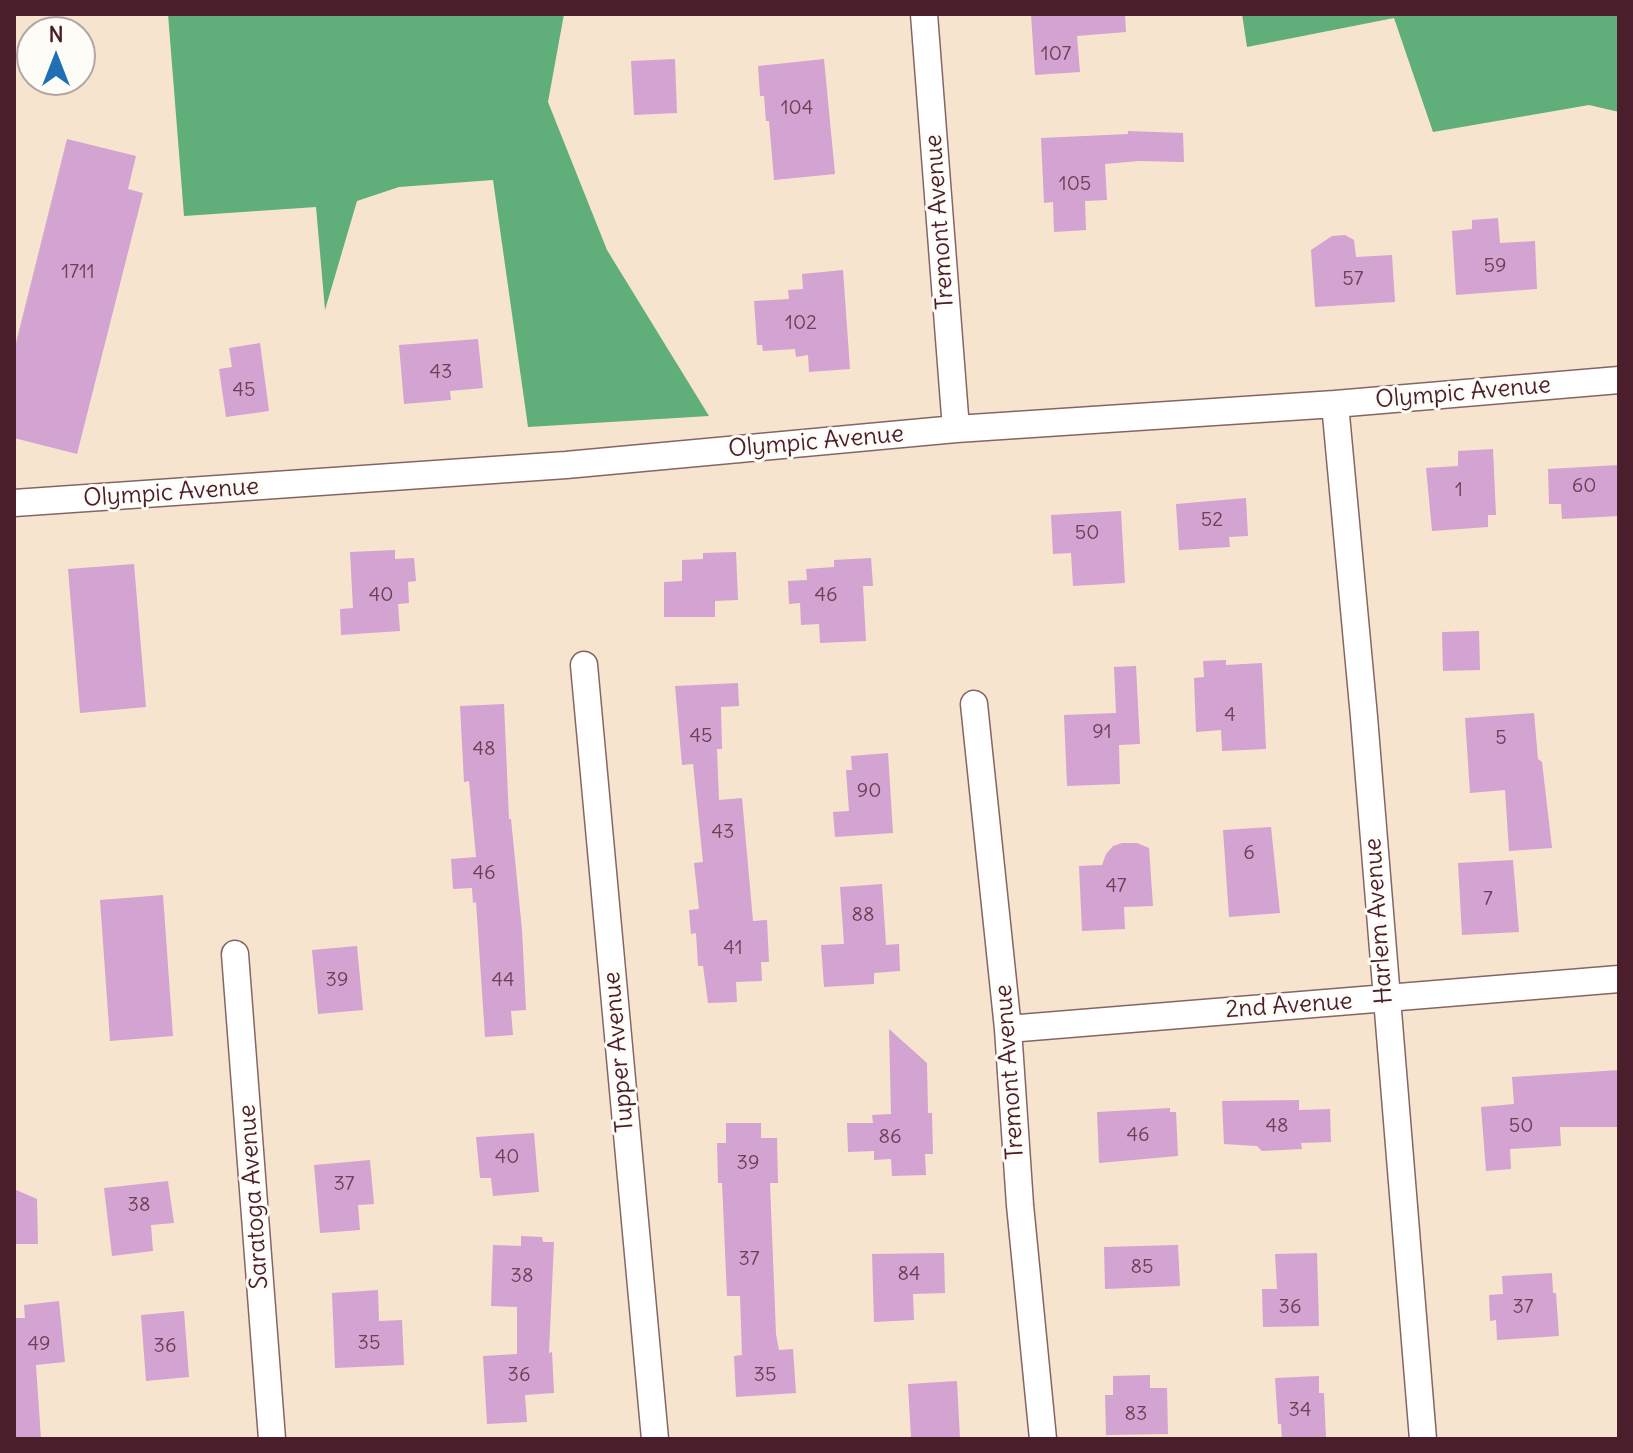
<!DOCTYPE html>
<html>
<head>
<meta charset="utf-8">
<style>
	body { margin:0 }
	#map { position:relative; width:1633px; height:1453px; overflow:hidden; background:#f7e4ce; font-family:Delius,sans-serif }
	canvas { display:block }
	.frame { position:absolute; inset:0; border:16px solid #4a1f2b; pointer-events:none }
	.north { position:absolute; left:16px; top:16px; width:80px; height:80px; box-sizing:border-box; background:#fdfcf7; border:2px solid #b5a4a5; border-radius:50%; rotate:0deg; font-size:22px; font-weight:700; line-height:32px; text-align:center; color:#4a1f2b }
	.north::after { content:''; display:block; margin:auto; width:28px; height:36px; background:#1f6fb2; clip-path:polygon(50% 0,100% 100%,50% 72%,0 100%) }
</style>
</head>
<body>
<div id="map">
<canvas width="1633" height="1453"></canvas>
<div class="frame"></div>
<div class="north">N</div>
</div>
<script>
const c = document.querySelector('canvas').getContext('2d');
c.lineJoin = 'round';
function fillPath(path, color) { c.fillStyle = color; c.fill(path, 'evenodd'); }
const toPath = rows => new Path2D(rows.map(r => 'M' + r).join(''));
function trace(path, color, width, dash) { c.strokeStyle = color; c.lineWidth = width; c.lineCap = dash ? 'butt' : 'round'; c.setLineDash(dash || []); c.stroke(path); }
function drawText(font, color, halo, rows, align = 'center') {
  c.font = font + ' Delius,sans-serif'; c.lineWidth = 6; c.setLineDash([]); c.textBaseline = 'middle'; c.strokeStyle = halo; c.fillStyle = color; for (const [text, x, y, turn = 0] of rows) {
    c.save(); c.translate(x, y); c.rotate((+turn || 0) * Math.PI / 180); c.textAlign = isNaN(turn) ? turn : align; if (halo) c.strokeText(text, 0, 0); c.fillText(text, 0, 0); c.restore();
  }
}
fillPath(toPath([
	[168,14,564,14,548,102,607,250,709,416,528,427,493,180,399,187,357,201,325,310,316,207,184,216],
	[1242,14,1619,14,1619,112,1589,105,1433,132,1394,18,1247,47]
]), '#60ae79');
fillPath(toPath([
	[1031,14,1125,14,1126,32,1077,36,1080,72,1035,75],
	[675,59,677,113,634,115,631,61],
	[824,59,835,174,774,180,769,121,766,121,764,96,760,96,758,66],
	[1128,131,1183,133,1184,162,1139,161,1105,164,1107,200,1085,201,1086,230,1054,232,1053,202,1044,203,1041,138,1128,134],
	[67,139,136,156,128,189,143,193,77,454,14,438,14,351],
	[1498,218,1500,243,1535,241,1537,289,1456,295,1452,231,1472,229,1472,220],
	[1345,235,1354,240,1356,257,1392,255,1395,302,1315,307,1311,250,1332,236],
	[843,270,850,369,809,372,808,355,796,357,795,349,763,351,762,345,757,345,754,301,789,299,788,290,803,289,802,274],
	[478,339,483,388,450,391,451,400,404,404,399,345],
	[260,343,269,411,226,417,219,369,232,367,229,348],
	[1493,449,1496,515,1488,515,1488,527,1432,531,1426,468,1458,466,1458,451],
	[1619,465,1619,516,1562,519,1561,504,1549,504,1548,469],
	[1246,498,1248,536,1229,537,1230,547,1179,550,1176,504],
	[1121,511,1125,583,1073,586,1071,553,1053,554,1051,515],
	[395,550,395,559,414,558,416,581,408,582,409,603,398,604,400,631,341,635,340,609,353,608,350,552],
	[736,552,738,600,715,601,715,617,664,617,664,582,682,581,682,560,703,559,703,553],
	[871,558,873,586,863,586,866,641,820,643,819,624,801,625,800,603,789,604,788,581,807,580,806,569,834,567,834,560],
	[134,564,146,707,80,713,68,569],
	[1479,631,1480,670,1443,671,1442,632],
	[1226,660,1226,665,1262,663,1266,749,1222,751,1221,730,1196,732,1194,678,1204,677,1203,661],
	[1136,666,1140,744,1119,745,1120,784,1067,786,1064,715,1116,713,1114,667],
	[738,683,739,706,721,707,722,749,717,749,719,800,742,798,753,921,767,920,769,962,761,962,762,981,736,982,737,1002,708,1003,703,966,698,966,696,933,691,934,689,910,699,909,694,863,703,862,693,764,682,765,675,686],
	[504,704,509,819,511,819,522,930,526,1010,511,1011,513,1035,485,1037,476,902,473,903,472,888,453,889,451,859,476,857,469,781,464,782,460,706],
	[1534,713,1538,759,1542,762,1552,848,1509,851,1505,790,1470,793,1465,718],
	[888,753,893,833,835,837,833,812,849,811,846,770,852,770,851,756],
	[1271,827,1280,913,1229,917,1223,830],
	[1122,843,1137,843,1149,848,1153,906,1124,907,1125,929,1082,931,1079,866,1102,865,1106,854,1113,846],
	[1513,860,1519,932,1462,935,1458,863],
	[882,884,886,945,899,944,900,971,874,973,874,984,824,987,821,945,844,944,840,887],
	[163,895,173,1036,110,1041,100,900],
	[357,946,363,1010,318,1014,312,950],
	[889,1029,927,1063,928,1113,932,1113,933,1154,925,1154,926,1175,892,1176,891,1159,874,1160,874,1151,848,1152,847,1123,873,1123,872,1115,891,1114],
	[1619,1070,1619,1127,1560,1127,1561,1146,1510,1149,1511,1169,1486,1171,1481,1107,1514,1104,1512,1077],
	[1299,1100,1299,1110,1330,1109,1331,1142,1301,1143,1302,1149,1262,1151,1257,1146,1224,1144,1222,1101],
	[1170,1108,1170,1112,1176,1112,1178,1156,1099,1163,1097,1112],
	[726,1123,761,1123,761,1138,777,1138,778,1183,770,1183,776,1334,779,1350,793,1349,796,1393,736,1397,734,1356,742,1355,740,1296,727,1296,722,1183,718,1183,717,1143,726,1143],
	[534,1133,539,1192,493,1196,491,1178,480,1178,476,1137],
	[370,1160,374,1204,358,1205,360,1230,320,1233,314,1165],
	[168,1181,174,1223,151,1225,153,1251,112,1256,104,1188],
	[14,1189,37,1199,38,1244,14,1244],
	[521,1236,542,1237,543,1242,554,1242,549,1353,552,1352,554,1393,525,1395,527,1422,487,1424,483,1356,517,1354,517,1307,491,1306,493,1245,521,1246],
	[1178,1245,1180,1286,1105,1289,1104,1247],
	[944,1253,945,1293,913,1294,914,1320,874,1322,872,1254],
	[1317,1253,1319,1326,1263,1327,1262,1289,1277,1289,1275,1254],
	[1552,1273,1553,1293,1556,1293,1559,1336,1497,1340,1496,1320,1490,1321,1489,1295,1503,1294,1502,1276],
	[378,1290,379,1321,402,1320,404,1365,335,1368,332,1293],
	[59,1301,65,1362,36,1365,41,1439,14,1439,14,1318,25,1318,24,1305],
	[184,1311,189,1377,146,1381,141,1315],
	[1150,1375,1150,1388,1167,1388,1168,1434,1106,1435,1105,1395,1113,1395,1113,1376],
	[1319,1376,1319,1393,1324,1393,1326,1438,1282,1439,1281,1424,1278,1424,1275,1378],
	[957,1381,960,1439,911,1439,908,1384]
]), '#d3a3d2');
const minor = toPath([
	[924,14,956,429],
	[1335,404,1364,717,1423,1439],
	[14,503,566,465,956,429,1335,404,1619,380],
	[584,665,655,1439],
	[974,704,1008,1029,1020,1205,1043,1439],
	[235,954,272,1439],
	[1008,1029,1619,979]
]);
trace(minor, '#876464', 29);
trace(minor, '#fff', 26);
drawText('20px', '#6c4055', null, [
	["107",1056,54],
	["104",797,108],
	["105",1075,184],
	["59",1495,266],
	["1711",78,272],
	["57",1353,279],
	["102",801,323],
	["43",441,372],
	["45",244,390],
	["60",1584,486],
	["1",1459,490],
	["52",1212,520],
	["50",1087,533],
	["40",381,595],
	["46",826,595],
	["4",1230,715],
	["91",1102,732],
	["45",701,736],
	["5",1501,738],
	["48",484,749],
	["90",869,791],
	["43",723,832],
	["6",1249,853],
	["46",484,873],
	["47",1116,886],
	["7",1488,899],
	["88",863,915],
	["41",733,948],
	["39",337,980],
	["44",503,980],
	["48",1277,1126],
	["50",1521,1126],
	["46",1138,1135],
	["86",890,1137],
	["40",507,1157],
	["39",748,1163],
	["37",344,1184],
	["38",139,1205],
	["37",749,1259],
	["85",1142,1267],
	["84",909,1274],
	["38",522,1276],
	["36",1290,1307],
	["37",1523,1307],
	["35",369,1343],
	["49",39,1344],
	["36",165,1346],
	["36",519,1375],
	["35",765,1375],
	["34",1300,1410],
	["83",1136,1414]
]);
drawText('24px', '#4a1f2b', '#fdfcf7', [
	["Tremont Avenue",940,222,-94],
	["Olympic Avenue",1463,393,-5],
	["Olympic Avenue",816,442,-5],
	["Olympic Avenue",171,493,-4],
	["Harlem Avenue",1379,921,-94],
	["2nd Avenue",1289,1006,-4],
	["Tupper Avenue",619,1052,-95],
	["Tremont Avenue",1010,1072,-94],
	["Saratoga Avenue",254,1197,-94]
]);
</script>
</body>
</html>
